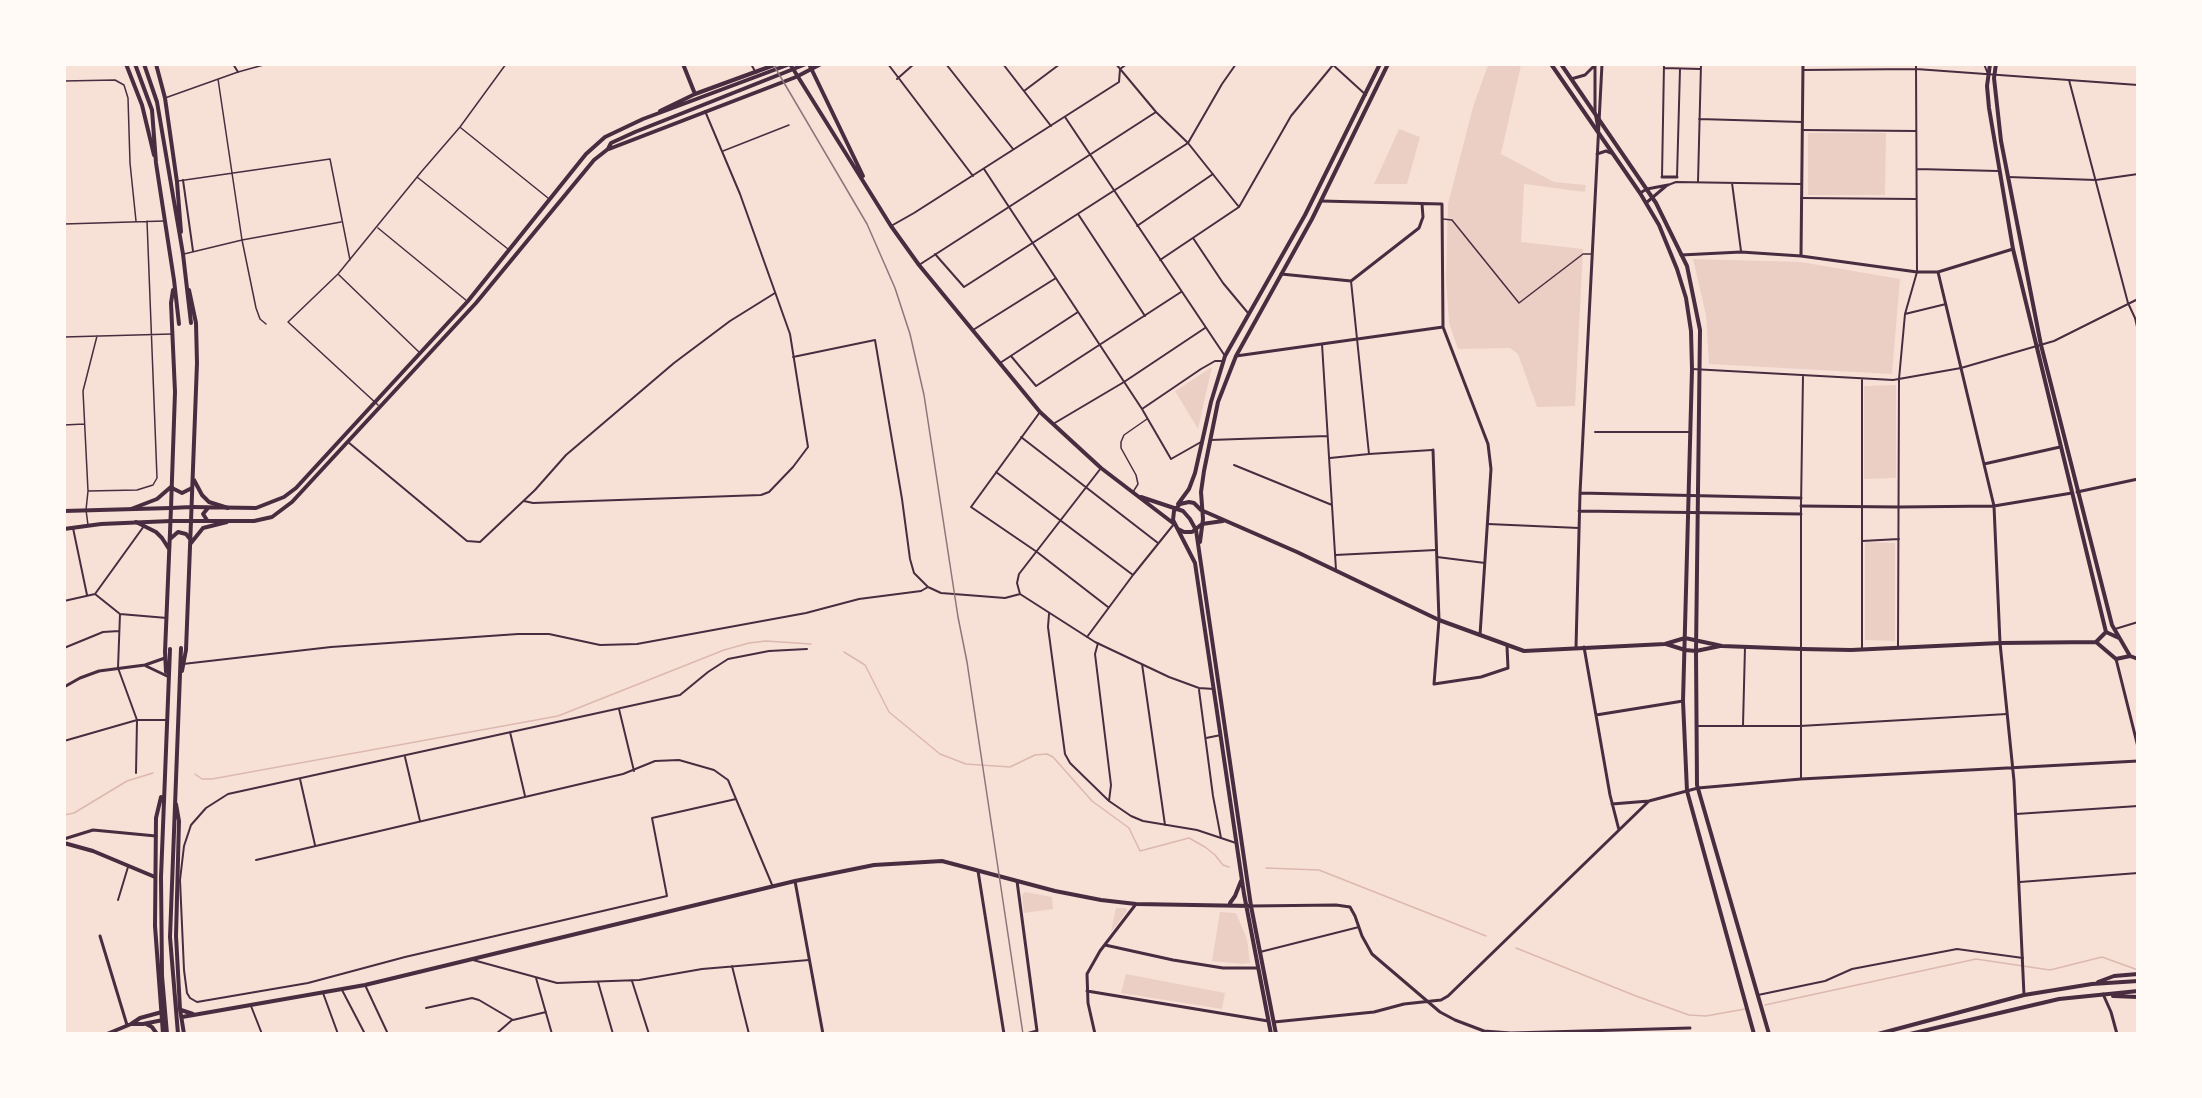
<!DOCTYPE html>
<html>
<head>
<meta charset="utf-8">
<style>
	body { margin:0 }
	#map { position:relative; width:2202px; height:1098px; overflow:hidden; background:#f7e1d7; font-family:Barlow,sans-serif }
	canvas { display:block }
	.frame { position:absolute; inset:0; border:66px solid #fffaf5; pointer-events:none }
</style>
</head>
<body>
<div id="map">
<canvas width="2202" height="1098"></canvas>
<div class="frame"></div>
</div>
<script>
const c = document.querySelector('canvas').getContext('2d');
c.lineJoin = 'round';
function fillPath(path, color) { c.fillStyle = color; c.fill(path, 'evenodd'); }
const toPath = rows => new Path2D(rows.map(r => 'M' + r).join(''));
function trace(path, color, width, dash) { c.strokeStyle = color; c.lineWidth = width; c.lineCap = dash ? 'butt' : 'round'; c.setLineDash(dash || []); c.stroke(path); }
fillPath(toPath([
	[1488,65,1521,65,1501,154,1554,182,1586,185,1585,192,1524,184,1521,242,1583,249,1575,406,1537,407,1518,354,1510,348,1458,349,1449,323,1446,277,1448,204,1473,107],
	[1399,129,1420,137,1407,184,1374,184],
	[1808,133,1886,133,1885,195,1808,195],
	[1693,259,1801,262,1900,279,1892,374,1709,364,1706,315],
	[1212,367,1198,429,1175,391],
	[1896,385,1896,478,1864,479,1864,386],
	[1865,542,1895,543,1895,641,1865,640],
	[1025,892,1052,897,1053,909,1024,913,1022,895],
	[1116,908,1126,908,1127,911,1111,932],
	[1220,912,1236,913,1247,939,1250,963,1243,964,1212,961],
	[1126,974,1225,993,1222,1009,1121,993]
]), '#ebcfc5');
trace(toPath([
	[844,652,865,665,889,712,940,754,966,764,1010,767,1035,755,1047,754,1053,757,1092,801,1129,828,1140,851,1189,838,1205,847,1215,855,1223,865,1229,867],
	[195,774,202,779,212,779,558,716,724,650,749,643,766,641,811,644],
	[64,815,74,813,127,781,153,773],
	[1266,868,1319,870,1486,936],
	[1516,948,1636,996,1689,1015,1706,1016,1745,1009],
	[1765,1005,1976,959,2050,970,2102,957,2138,970]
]), '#dcb8b0', 1.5);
trace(toPath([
	[218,79,242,240,256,308,260,319,266,324],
	[64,81,115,80,124,85,128,98,130,163,136,221],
	[165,98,238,72,267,64],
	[461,128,548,198],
	[723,151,789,125],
	[417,177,508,249],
	[178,181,330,159,350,260],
	[64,224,164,221],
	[378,228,467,301],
	[184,254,242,240,341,222],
	[339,275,420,353],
	[64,337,172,334],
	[378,405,288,322,338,274,422,171,460,127,506,64],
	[64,425,84,424],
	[88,491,137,490,153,485,157,478,147,221],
	[1133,492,1138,484,1136,475,1121,448,1121,442,1124,435,1147,419],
	[88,525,86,510,88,491,83,391,97,336]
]), '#4a2c40', 1.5);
trace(toPath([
	[1443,219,1452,220,1519,303,1583,254,1591,254]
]), '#4a2c40', 1.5);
trace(toPath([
	[233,64,238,72],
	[751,64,756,73],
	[888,64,973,176],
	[946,64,1013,149],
	[1003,64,1051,126],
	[1116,64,1156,112],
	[1332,64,1366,95],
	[1984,64,1988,74],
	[1664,68,1700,69],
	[1803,70,1916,69,2138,85],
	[897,79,914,64],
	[2069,80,2128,303,2135,318,2138,331],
	[1024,91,1060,64],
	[1065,117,1225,356],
	[1699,119,1802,122],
	[1802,130,1916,131],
	[984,169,1142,409,1171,459,1201,442],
	[1917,169,1998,171],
	[1662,177,1664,64],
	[1677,177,1680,69],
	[2008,177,2096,180,2138,174],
	[183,180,193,251],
	[1698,182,1701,64],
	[1732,183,1741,251],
	[1668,185,1676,182,1801,184],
	[1801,198,1916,199],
	[1239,207,1291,116,1333,65],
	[1078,214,1145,316],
	[891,226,914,213,1119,82,1120,69,1127,64],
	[1137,226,1213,174],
	[1193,238,1223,283,1248,313],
	[935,254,964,287,1188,143,1222,84,1236,64],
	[919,265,1156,112,1188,143,1239,207,1160,260],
	[1351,281,1369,454,1432,450],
	[1905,314,1946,304],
	[973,330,1056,278],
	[1322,344,1336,570],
	[1011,356,1036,386,1181,292],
	[793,357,875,340,902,499,910,559,914,573,928,587,941,593,1005,598,1020,594],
	[1000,363,1078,312],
	[1692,369,1893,380,1961,368,2054,341,2138,299],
	[1142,409,1201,369,1215,361,1223,361],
	[1040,412,971,507,1037,552,1108,607],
	[1053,424,1124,382,1205,328],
	[1595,432,1690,432],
	[1021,437,1158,543],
	[1210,440,1327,436],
	[348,442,467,541,480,542,535,490,566,455,674,363,730,321,775,293],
	[1330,458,1369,454],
	[1234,465,1332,505],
	[1101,468,1019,574,1017,583,1020,594,1095,642,1169,677,1199,688,1214,689],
	[996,472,1133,575],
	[524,501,533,503,761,495,769,492,793,467,808,447,790,334,740,194,705,111],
	[1488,524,1579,528],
	[73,528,87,595],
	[1862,541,1899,539],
	[1335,555,1436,550],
	[1437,557,1485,563],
	[95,594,144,526],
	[64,601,95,594,120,614],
	[1049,614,1048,627,1065,754,1070,763,1109,801,1131,816,1143,821,1197,830,1236,843],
	[2115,629,2138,622],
	[1087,637,1133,575,1174,524],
	[1098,643,1095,654,1111,785,1109,801],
	[1898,647,1899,379,1905,314,1917,272,1916,64],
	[64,648,103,632,119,631],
	[1862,649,1862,379],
	[183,664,331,647,518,634,549,634,600,645,637,644,806,613,859,599,921,591,928,587],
	[1142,664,1165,825],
	[1199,690,1213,796,1221,838],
	[619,709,634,771],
	[1743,725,1745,647],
	[1696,726,1800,726,2007,714],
	[510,732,525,796],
	[1206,738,1221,735],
	[64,741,137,720,166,720],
	[405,757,420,821],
	[136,773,137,720,118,668,120,614,167,618],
	[300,779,315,845],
	[1801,779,1801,506,1803,375],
	[736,799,652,818,667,896,405,957,308,983,197,1002,190,998,187,993,184,970,180,880,184,846,191,825,206,808,228,794,680,695,708,672,728,659,769,651,807,649],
	[2016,814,2138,806],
	[256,860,623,774,655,761,679,760,714,770,728,780,773,887],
	[2020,882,2138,873],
	[118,900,128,867],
	[1260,952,1359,927],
	[473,960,557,983,639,980,702,969,809,960],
	[732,966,749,1034],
	[536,978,552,1034],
	[632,981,649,1034],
	[598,982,613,1034],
	[365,985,388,1034],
	[342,990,365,1034],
	[323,993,338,1034],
	[1758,995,1825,981,1852,969,1957,949,2023,958],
	[251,1006,262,1034],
	[426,1008,472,998,479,1000,513,1020,546,1012],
	[496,1034,512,1020]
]), '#4a2c40', 2);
trace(toPath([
	[1595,64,1595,112,1598,129],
	[1571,79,1585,75,1593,67],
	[1597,154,1606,151,1611,153],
	[1662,177,1677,177],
	[1640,193,1647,189,1668,185],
	[1321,201,1442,204,1443,327,1488,444,1491,469,1480,635],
	[1646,203,1666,186],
	[1681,255,1741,252,1801,256,1917,272,1938,272,2013,249],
	[1801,256,1803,64],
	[1938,272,1994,506,2000,643,2014,781,2024,995],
	[1281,274,1351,281,1419,228,1423,217,1422,204],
	[1236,356,1443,327],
	[1433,450,1439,620,1434,684,1481,677,1508,668,1507,646],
	[1984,464,2060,447],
	[2077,492,2138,479],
	[1580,493,1801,498],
	[1801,506,1899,507,1994,506,2072,493],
	[1579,511,1801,514],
	[1576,647,1580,493,1602,64],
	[1584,647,1610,795,1619,830],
	[2116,659,2138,747],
	[146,666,167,676],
	[64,687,80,678,99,671,145,665,165,658],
	[1596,715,1683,701],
	[1612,804,1649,801],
	[64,839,93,830,156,836],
	[978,871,1004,1034],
	[795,881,823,1034],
	[1017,881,1037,1031,1026,1034],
	[1251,906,1336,905,1350,907,1355,916,1362,936,1372,954,1440,1012,1455,1020,1484,1031,1511,1033,1690,1028],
	[100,936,127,1025],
	[1105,945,1173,960,1223,968,1258,968],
	[1087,991,1268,1021],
	[2103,994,2111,1012,2117,1034],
	[1274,1022,1374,1012,1404,1004,1441,1000,1448,996,1649,801,1698,788,1801,779,2138,761],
	[1095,1034,1088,1003,1087,974,1100,951,1136,904]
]), '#4a2c40', 3);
trace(toPath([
	[683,64,695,94],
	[790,64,891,226,919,265,1040,412,1101,468,1173,523],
	[809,64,863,176],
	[1551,64,1640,193,1659,225,1677,269,1686,298,1691,331,1692,369,1683,701,1687,791,1754,1034],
	[1561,64,1656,203,1687,266,1700,330,1696,651,1697,785,1769,1034],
	[1990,64,1987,86,1989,108,2013,249,2106,632],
	[1996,64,1994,78,2001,141,2041,345,2112,625,2130,656],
	[660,111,695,94,777,64],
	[609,149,796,77,821,64],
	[1141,497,1183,511,1190,519,1196,530,1251,906,1276,1034],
	[1178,504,1189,489,1195,473,1211,402,1225,356,1305,215,1380,64],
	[191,507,256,508,284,497,296,488,468,301,586,154,605,137,643,119,790,64],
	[64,511,171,508],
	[207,520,203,514,208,508],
	[191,521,254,521,272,517,292,502,476,303,594,160,608,149,611,143,635,132,806,64],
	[64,529,101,524,171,521],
	[1178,529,1184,532,1192,532,1202,524,1223,521],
	[1200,542,1203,519,1201,492,1204,471,1218,402,1236,356,1312,219,1388,64],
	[2106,632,2119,638],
	[2096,642,2116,659,2130,656,2138,659],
	[1666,644,1685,650,1696,651,1720,646],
	[64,843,93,851,155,877],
	[1230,903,1235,896,1241,881],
	[181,1010,193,1014],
	[182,1017,365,985,795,881,874,865,942,861,1055,891,1101,900,1136,904,1251,906],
	[131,1024,143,1024,163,1020],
	[146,1024,152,1027,157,1034],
	[107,1034,131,1024,140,1018,162,1012],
	[1271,1034,1244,894,1195,563,1173,520,1174,511,1180,504,1189,502,1194,503,1201,510,1297,552,1439,620,1524,651,1665,644,1685,638,1722,646,1802,649,1851,650,2000,643,2096,642,2106,632]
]), '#4a2c40', 4);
trace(toPath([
	[126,64,142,105,154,155],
	[135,64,152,110,156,163,174,280,179,324],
	[144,64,157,102,183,254,191,323],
	[156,64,165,98,177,182,181,232],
	[194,480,202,495,209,502,228,508],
	[172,488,182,493,192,488],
	[171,508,175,392,171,303,173,290],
	[131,509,157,499,172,486],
	[171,521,191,521,197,363,196,323,189,290],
	[136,522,156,532,162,538,169,549],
	[170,539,178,532,186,534,190,539],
	[191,543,203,528,227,522],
	[182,671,186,650,191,521],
	[166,672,165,652,171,508,191,507],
	[161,797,156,818,155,926,163,1034],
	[176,804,179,821,176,936,180,1009,184,1034],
	[2098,982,2114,976,2138,974],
	[2113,996,2138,997],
	[167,1034,162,976,161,877,170,649],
	[178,1034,170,937,181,648],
	[1878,1034,2024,995,2092,984,2138,981],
	[1910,1034,2059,999,2138,991]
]), '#4a2c40', 4);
trace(toPath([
	[773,64,867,224,895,288,910,334,924,395,958,617,967,662,1023,1034]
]), '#8f747c', 1.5);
</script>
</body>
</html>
